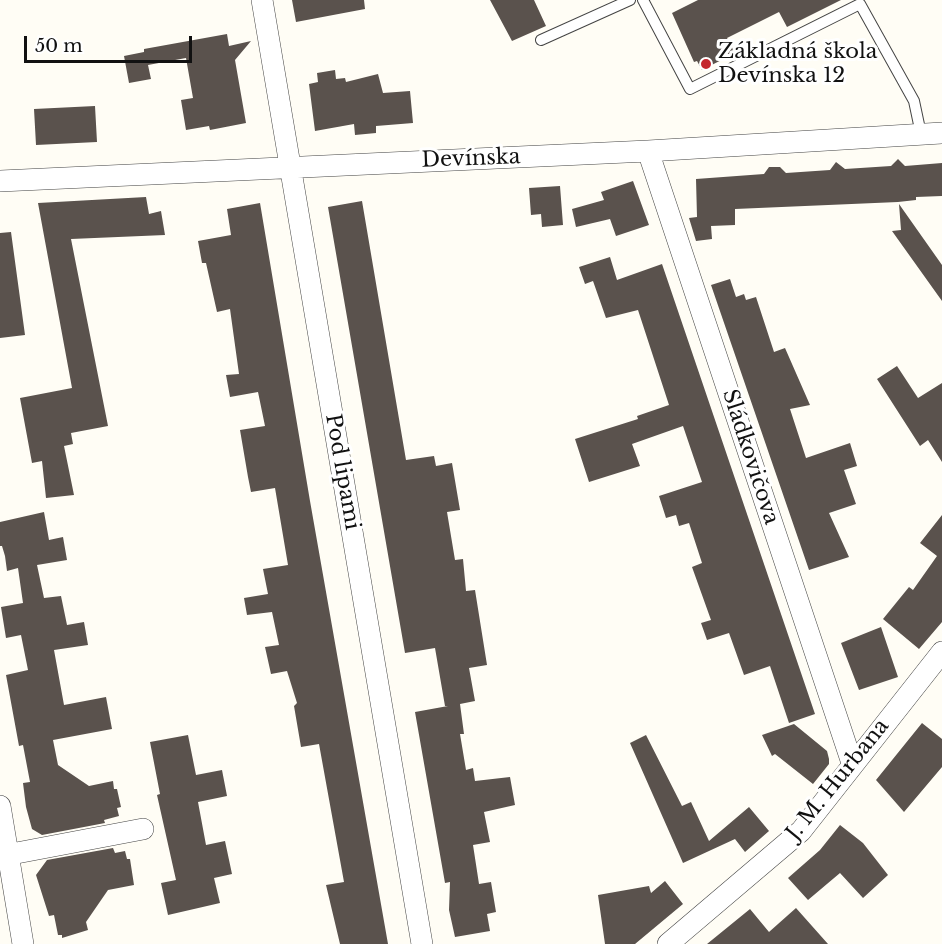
<!DOCTYPE html>
<html>
<head>
<meta charset="utf-8">
<style>
	body { margin:0 }
	#map { position:relative; width:942px; height:944px; overflow:hidden; background:#fffdf5; font-family:"Libre Baskerville",serif }
	canvas { display:block }
	.scale { position:absolute; left:24px; top:36px; width:168px; height:27px; box-sizing:border-box; border:3px solid #111; border-top:0; padding-left:8px; font-size:18px; line-height:21px; white-space:nowrap; color:#111; -webkit-text-stroke:4px #fff; paint-order:stroke }
</style>
</head>
<body>
<div id="map">
<canvas width="942" height="944"></canvas>
<div class="scale">50 m</div>
</div>
<script>
const c = document.querySelector('canvas').getContext('2d');
c.lineJoin = 'round';
function fillPath(path, color) { c.fillStyle = color; c.fill(path, 'evenodd'); }
const toPath = rows => new Path2D(rows.map(r => 'M' + r).join(''));
function trace(path, color, width, dash) { c.strokeStyle = color; c.lineWidth = width; c.lineCap = dash ? 'butt' : 'round'; c.setLineDash(dash || []); c.stroke(path); }
function drawText(font, color, halo, rows, align = 'center') {
  c.font = font + ' "Libre Baskerville",serif'; c.lineWidth = 6; c.setLineDash([]); c.textBaseline = 'middle'; c.strokeStyle = halo; c.fillStyle = color; for (const [text, x, y, turn = 0] of rows) {
    c.save(); c.translate(x, y); c.rotate((+turn || 0) * Math.PI / 180); c.textAlign = isNaN(turn) ? turn : align; if (halo) c.strokeText(text, 0, 0); c.fillText(text, 0, 0); c.restore();
  }
}
fillPath(toPath([
	[292,0,364,0,365,9,296,22],
	[490,0,534,0,546,26,512,41],
	[698,0,841,0,787,27,779,12,727,38,735,53,702,70,697,61,694,62,672,13],
	[227,34,229,46,251,41,235,60,246,123,210,130,209,126,186,130,181,100,193,98,186,58,148,65,151,79,129,83,124,56,144,52,144,49],
	[335,70,336,79,345,78,346,82,378,74,383,93,410,91,413,123,376,126,376,133,355,135,354,124,315,131,309,84,318,82,317,73],
	[95,106,97,142,36,145,34,109],
	[898,159,905,166,942,163,942,196,916,197,916,200,898,202,735,209,735,225,711,226,712,239,696,241,689,218,697,217,696,179,764,174,769,167,780,167,786,173,830,170,836,162,845,169,891,166],
	[633,181,649,225,616,236,610,219,576,227,572,209,604,200,601,192],
	[560,186,563,225,542,227,541,214,531,215,529,188],
	[146,197,149,214,161,211,165,235,71,239,108,426,71,433,73,444,64,446,74,495,46,498,42,461,32,463,20,398,72,388,38,203],
	[362,201,406,460,434,456,436,466,452,463,460,510,447,512,455,560,463,559,466,591,475,590,487,665,469,668,475,701,460,704,464,734,460,734,466,770,473,768,475,781,510,777,515,805,484,812,490,842,473,845,479,884,491,882,496,912,487,914,490,931,455,937,449,910,450,882,445,883,415,712,448,706,445,706,435,648,405,653,328,207],
	[260,203,310,501,388,944,340,944,326,885,344,882,319,744,301,747,294,706,297,703,287,671,271,674,265,647,279,645,272,612,247,615,244,598,268,594,263,569,288,565,275,488,251,492,248,477,240,430,265,426,258,392,230,397,226,375,239,374,230,309,217,312,206,263,202,263,198,241,231,235,227,209],
	[899,204,942,265,942,301,892,231,901,230],
	[11,232,25,335,0,338,0,233],
	[610,257,617,280,662,264,815,714,789,723,770,666,744,675,729,633,707,640,701,623,711,620,692,567,702,563,689,523,679,526,676,515,666,518,659,496,702,482,683,426,632,444,640,466,589,482,575,439,638,419,637,416,669,405,638,310,606,318,593,281,585,284,579,267],
	[730,279,736,297,744,294,746,300,756,297,774,352,785,348,810,405,790,409,806,458,850,443,857,466,844,470,856,504,829,513,849,557,809,570,711,285],
	[897,366,918,398,942,383,942,462,928,440,920,446,877,379],
	[44,512,49,540,63,537,67,560,37,565,44,598,61,596,67,625,84,622,88,645,54,650,64,705,106,697,112,729,53,740,58,765,89,786,113,781,114,789,117,789,121,807,117,808,119,816,104,820,105,823,42,835,32,829,26,807,23,783,30,782,23,745,19,746,6,675,28,670,21,635,6,638,1,607,23,603,18,568,7,571,5,556,2,546,0,546,0,522],
	[942,515,942,622,919,649,883,619,909,587,913,590,937,556,920,543],
	[881,627,898,677,859,690,841,643],
	[922,723,942,739,942,767,904,812,876,780],
	[794,724,827,751,829,759,829,764,813,784,775,754,772,756,762,735],
	[188,735,196,775,222,770,227,796,198,802,206,845,225,841,232,874,214,878,220,903,168,915,161,883,176,880,157,795,160,794,150,742],
	[646,735,682,806,691,802,709,841,749,807,769,831,745,852,735,839,683,863,630,743],
	[840,825,863,843,888,875,863,898,840,873,808,900,788,878,820,850],
	[113,848,115,853,125,851,127,859,130,859,134,885,108,890,86,922,88,930,62,938,62,935,58,935,54,915,49,916,36,875,47,860],
	[665,881,683,904,635,944,605,944,598,895,649,886,651,893],
	[796,908,828,944,707,944,750,909,769,932]
]), '#5a524d');
const service = toPath([
	[643,0,690,89,860,4,914,101,921,134],
	[541,40,630,0]
]);
const minor = toPath([
	[262,0,422,944],
	[648,151,852,763],
	[0,181,648,151,942,133],
	[0,806,23,944],
	[6,855,143,829],
	[668,944,801,831,942,652]
]);
trace(service, '#444', 12);
trace(minor, '#444', 22);
trace(service, '#fff', 10);
trace(minor, '#fff', 21);
for (const [x, y, r, color] of [
	[706,64,6,"#c4262e"]
]) { const dot = new Path2D(); dot.arc(x, y, r, 0, 2 * Math.PI); c.fillStyle = color; c.fill(dot); trace(dot, '#fff', 2); }
drawText('21px', '#111', '#fff', [
	["Základná škola",718,52],
	["Devínska 12",718,76]
], 'left');
drawText('21px', '#111', '#fff', [
	["Devínska",471,159,-2],
	["Sládkovičova",750,457,72],
	["Pod lipami",342,472,80],
	["J. M. Hurbana",838,780,-51]
]);
</script>
</body>
</html>
